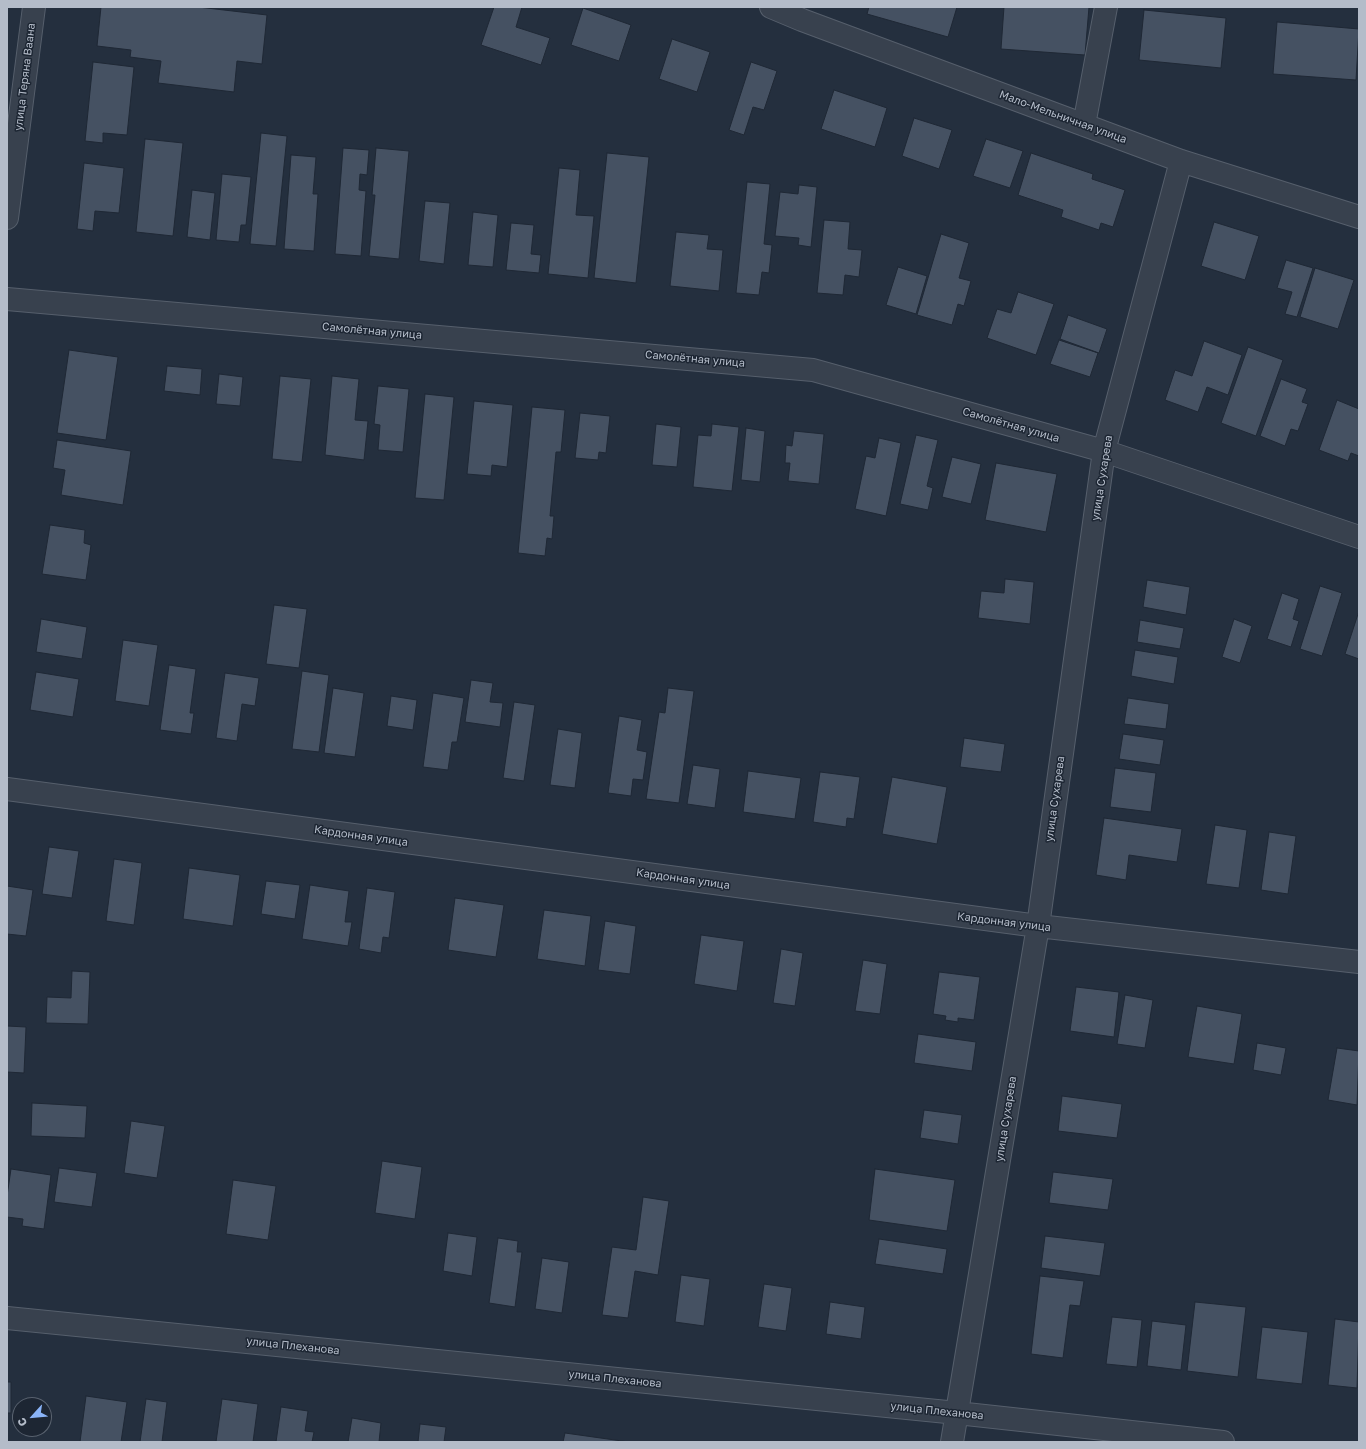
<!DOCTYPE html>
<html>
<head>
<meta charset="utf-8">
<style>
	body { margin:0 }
	#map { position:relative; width:1366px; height:1449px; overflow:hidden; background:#242f3e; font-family:"Golos Text",sans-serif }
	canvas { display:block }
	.frame { position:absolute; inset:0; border:8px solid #b4bcc9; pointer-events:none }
	.north { position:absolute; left:12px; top:1397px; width:40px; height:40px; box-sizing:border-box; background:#1d2633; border:1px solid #59626f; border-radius:50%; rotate:243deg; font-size:11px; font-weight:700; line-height:16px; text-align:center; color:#b4bcc9 }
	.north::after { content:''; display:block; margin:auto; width:14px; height:18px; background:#8ab4f8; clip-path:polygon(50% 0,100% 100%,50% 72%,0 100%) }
</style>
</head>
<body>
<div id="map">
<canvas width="1366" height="1449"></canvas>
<div class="frame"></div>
<div class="north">С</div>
</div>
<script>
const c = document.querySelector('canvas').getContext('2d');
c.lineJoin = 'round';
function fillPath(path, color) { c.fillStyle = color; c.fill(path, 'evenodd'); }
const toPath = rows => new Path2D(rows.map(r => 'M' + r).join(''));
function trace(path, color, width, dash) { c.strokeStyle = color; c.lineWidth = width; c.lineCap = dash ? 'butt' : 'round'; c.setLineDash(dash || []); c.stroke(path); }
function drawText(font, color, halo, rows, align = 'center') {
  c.font = font + ' "Golos Text",sans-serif'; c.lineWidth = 3; c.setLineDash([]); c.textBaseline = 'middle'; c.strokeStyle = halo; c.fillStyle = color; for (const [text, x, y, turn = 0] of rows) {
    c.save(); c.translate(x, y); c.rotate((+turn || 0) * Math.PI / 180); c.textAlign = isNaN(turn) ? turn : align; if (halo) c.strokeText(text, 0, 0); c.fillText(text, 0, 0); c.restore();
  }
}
const building = toPath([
	[101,7,198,7,267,15,262,64,237,61,234,92,158,83,161,61,130,57,131,50,97,46,101,7],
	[494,7,522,7,516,27,550,38,541,65,481,45,494,7],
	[869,7,957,7,948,37,867,14,869,7],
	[1004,7,1089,7,1085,55,1001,49,1004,7],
	[583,8,631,25,619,61,571,45,583,8],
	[1144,10,1226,18,1221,68,1139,60,1144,10],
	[1277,22,1359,29,1356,80,1273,74,1277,22],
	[672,39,710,52,697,92,659,79,672,39],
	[93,62,134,67,127,135,103,133,103,143,85,141,93,62],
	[751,62,777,71,764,110,753,107,744,135,729,130,751,62],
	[834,90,887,108,875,147,821,129,834,90],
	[914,118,952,130,939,169,902,156,914,118],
	[261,133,287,136,276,246,250,244,261,133],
	[145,139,183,143,173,236,136,232,145,139],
	[986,139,1023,151,1010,188,973,176,986,139],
	[343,148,369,150,367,175,360,174,359,190,366,191,361,256,335,254,343,148],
	[376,148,409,151,399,259,369,256,375,195,372,195,376,148],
	[607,153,649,157,636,283,594,278,607,153],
	[1031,153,1093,174,1092,179,1125,190,1113,227,1101,223,1099,230,1061,217,1063,210,1018,195,1031,153],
	[291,155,316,157,313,194,318,194,314,251,284,249,291,155],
	[84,163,124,168,119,213,95,211,93,231,77,229,84,163],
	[559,168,580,170,576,215,594,216,588,278,548,274,559,168],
	[222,174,251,177,246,225,241,225,239,242,216,240,222,174],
	[747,182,770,184,764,244,772,245,769,273,762,272,759,295,736,293,747,182],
	[799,185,817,187,811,247,798,245,799,238,775,236,780,192,798,194,799,185],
	[192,190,215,193,210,240,187,237,192,190],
	[425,201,450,203,444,264,419,261,425,201],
	[473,212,498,215,493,267,468,265,473,212],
	[824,220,850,222,848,249,862,250,859,277,845,275,843,295,817,293,824,220],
	[1214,222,1259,236,1245,280,1201,266,1214,222],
	[511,223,534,225,531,254,541,255,539,273,506,270,511,223],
	[676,232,709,235,707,249,723,250,719,291,670,286,676,232],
	[941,234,969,243,959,278,971,281,964,306,958,304,952,325,917,315,941,234],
	[1286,260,1313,268,1297,317,1285,314,1292,292,1277,288,1286,260],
	[898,267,927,276,916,314,886,305,898,267],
	[1315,268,1354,280,1338,329,1300,317,1315,268],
	[1018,292,1054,304,1036,355,987,338,997,309,1011,313,1018,292],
	[1068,315,1107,329,1099,353,1060,339,1068,315],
	[1059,340,1098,353,1090,377,1050,364,1059,340],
	[1204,341,1242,355,1228,395,1207,387,1198,412,1165,400,1175,370,1192,376,1204,341],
	[1248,347,1283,360,1256,436,1221,423,1248,347],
	[69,350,118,357,106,440,57,433,69,350],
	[167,366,202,369,200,395,164,391,167,366],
	[219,374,243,377,240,406,216,404,219,374],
	[280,376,311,379,302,462,272,459,280,376],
	[332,376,359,379,355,420,368,421,364,460,325,455,332,376],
	[1281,379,1307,389,1302,402,1308,404,1298,431,1291,429,1285,446,1260,436,1281,379],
	[378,386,409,389,403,452,378,450,380,425,374,424,378,386],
	[425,394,454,397,444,500,415,498,425,394],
	[1337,400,1359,409,1359,456,1351,453,1348,461,1319,450,1337,400],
	[474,401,513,405,507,467,492,465,491,476,467,474,474,401],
	[532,407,565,410,561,452,556,452,550,516,554,516,552,539,547,538,545,556,518,553,532,407],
	[580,413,610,416,606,453,599,452,598,460,575,458,580,413],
	[656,424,681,427,677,467,652,465,656,424],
	[712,424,739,427,732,491,693,487,698,435,711,436,712,424],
	[746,428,765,431,760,482,741,480,746,428],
	[794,431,824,434,819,484,788,481,790,463,785,463,786,445,792,446,794,431],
	[916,435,938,440,927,486,933,488,928,510,900,504,916,435],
	[879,438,901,443,886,516,855,509,866,456,875,458,879,438],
	[57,440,131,451,123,505,61,495,65,470,53,468,57,440],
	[952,457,981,464,971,504,942,497,952,457],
	[996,463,1057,474,1046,532,985,520,996,463],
	[50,525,85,530,84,543,91,545,86,580,42,574,50,525],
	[1005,579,1034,582,1030,624,978,618,981,591,1004,593,1005,579],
	[1147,580,1190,587,1186,615,1143,607,1147,580],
	[1320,586,1342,593,1322,656,1300,649,1320,586],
	[1282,593,1299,599,1293,619,1299,621,1291,647,1267,639,1282,593],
	[274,605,307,609,299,668,266,664,274,605],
	[1359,611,1359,659,1345,654,1359,611],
	[41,619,87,627,82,659,36,652,41,619],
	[1234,619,1252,626,1240,663,1222,657,1234,619],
	[1140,620,1184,628,1180,649,1137,642,1140,620],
	[123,640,158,645,149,706,115,701,123,640],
	[1135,650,1178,657,1174,684,1131,676,1135,650],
	[169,665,196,669,190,713,194,713,191,734,160,730,169,665],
	[302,671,329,675,319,752,292,749,302,671],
	[36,672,79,679,73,717,30,710,36,672],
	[225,673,259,678,255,706,242,704,237,741,216,738,225,673],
	[471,680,493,683,490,702,503,703,500,727,465,722,471,680],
	[333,688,364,693,355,757,324,753,333,688],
	[668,688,694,691,679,803,646,799,659,712,665,713,668,688],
	[433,693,464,698,457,742,452,742,448,770,423,767,433,693],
	[391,696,417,700,413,730,387,726,391,696],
	[1128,698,1169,704,1166,729,1124,724,1128,698],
	[514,702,535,705,524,781,503,778,514,702],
	[619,716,642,720,637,750,647,752,643,780,633,779,631,796,608,793,619,716],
	[558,729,582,733,575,788,550,785,558,729],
	[1123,734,1164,740,1160,765,1119,759,1123,734],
	[964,738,1005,744,1001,772,960,767,964,738],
	[693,765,720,769,715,808,687,804,693,765],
	[1115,768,1156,773,1151,812,1110,807,1115,768],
	[748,771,801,778,795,819,743,812,748,771],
	[820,772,860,777,854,819,847,818,846,827,813,822,820,772],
	[892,777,947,787,937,844,882,834,892,777],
	[1104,818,1182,829,1177,862,1129,855,1126,880,1096,875,1104,818],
	[1215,825,1247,830,1239,888,1206,884,1215,825],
	[1269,832,1296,836,1288,894,1261,890,1269,832],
	[49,847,79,851,72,898,42,894,49,847],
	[114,859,142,863,134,925,106,921,114,859],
	[189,868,240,875,233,926,183,919,189,868],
	[266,881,300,885,295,919,261,914,266,881],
	[310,885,349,891,345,922,352,922,348,946,302,939,310,885],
	[7,886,33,890,26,936,7,934,7,886],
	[367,888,395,892,389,938,383,937,381,953,359,949,367,888],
	[455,898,504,905,496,957,448,950,455,898],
	[544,910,591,916,585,966,537,959,544,910],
	[605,921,636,926,630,974,598,970,605,921],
	[701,935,744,941,737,991,694,984,701,935],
	[781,949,803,953,795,1006,773,1003,781,949],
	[863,960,887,964,880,1014,855,1011,863,960],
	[72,971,90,972,88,1024,46,1023,47,997,71,998,72,971],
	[939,972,980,977,974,1020,958,1018,958,1022,945,1020,946,1016,933,1014,939,972],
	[1076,987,1119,992,1114,1037,1070,1031,1076,987],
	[1125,995,1153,1000,1145,1048,1117,1044,1125,995],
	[1197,1006,1242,1014,1234,1064,1188,1057,1197,1006],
	[7,1026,26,1027,24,1073,7,1072,7,1026],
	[918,1034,976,1042,972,1071,914,1063,918,1034],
	[1257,1043,1286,1048,1281,1075,1253,1070,1257,1043],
	[1337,1048,1359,1051,1357,1105,1328,1100,1337,1048],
	[1062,1096,1122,1104,1117,1138,1058,1131,1062,1096],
	[32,1103,87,1106,85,1138,31,1136,32,1103],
	[924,1110,962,1115,958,1144,920,1138,924,1110],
	[131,1121,165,1126,157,1178,124,1173,131,1121],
	[382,1161,422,1167,415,1219,375,1213,382,1161],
	[59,1168,97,1173,92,1207,54,1202,59,1168],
	[11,1169,51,1175,44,1229,22,1226,23,1219,7,1217,7,1196,11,1169],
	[875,1169,955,1180,947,1231,869,1220,875,1169],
	[1053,1172,1113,1179,1108,1210,1049,1203,1053,1172],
	[233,1180,276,1186,268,1240,226,1234,233,1180],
	[643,1197,669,1201,658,1275,635,1271,628,1318,602,1315,612,1247,636,1250,643,1197],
	[448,1233,477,1237,472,1276,443,1271,448,1233],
	[1045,1236,1105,1243,1100,1276,1041,1268,1045,1236],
	[498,1238,518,1241,517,1252,522,1252,515,1307,489,1303,498,1238],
	[879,1239,947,1249,943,1274,875,1264,879,1239],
	[542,1258,569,1262,562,1313,535,1309,542,1258],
	[681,1275,710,1279,704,1326,675,1322,681,1275],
	[1040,1276,1084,1281,1080,1306,1070,1305,1063,1358,1031,1354,1040,1276],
	[764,1284,792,1288,786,1331,758,1327,764,1284],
	[830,1302,865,1307,861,1339,826,1334,830,1302],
	[1195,1302,1246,1307,1238,1377,1187,1371,1195,1302],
	[1112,1317,1142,1320,1137,1367,1106,1364,1112,1317],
	[1335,1319,1359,1322,1357,1388,1328,1385,1335,1319],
	[1152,1321,1186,1325,1181,1370,1147,1366,1152,1321],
	[1262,1327,1308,1332,1302,1384,1256,1379,1262,1327],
	[7,1382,11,1382,11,1413,7,1413,7,1382],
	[86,1396,127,1402,121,1442,80,1442,86,1396],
	[146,1399,167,1402,162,1442,140,1442,146,1399],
	[222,1399,258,1404,253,1442,216,1442,222,1399],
	[281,1407,308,1411,305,1431,314,1432,312,1442,276,1442,281,1407],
	[352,1418,381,1423,379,1442,348,1442,352,1418],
	[420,1424,446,1427,444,1442,418,1442,420,1424],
	[565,1433,629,1442,563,1442,565,1433]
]);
fillPath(building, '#455162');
trace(building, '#1f2835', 1);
const minor = toPath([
	[771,7,802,20,1181,161,1359,217],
	[1084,125,1106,7],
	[7,218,34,7],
	[7,299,813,370,1104,451,1359,537],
	[7,789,1038,926,1359,962],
	[7,1318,957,1413,1223,1442],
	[952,1442,1038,926,1104,451,1181,161]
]);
trace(minor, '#565f6c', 24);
trace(minor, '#38414e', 22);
drawText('11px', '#b4bcc9', '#1d2633', [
	["улица Теряна Ваана",25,77,-83],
	["Мало-Мельничная улица",1063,117,20],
	["Самолётная улица",372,331,5],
	["Самолётная улица",695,359,5],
	["Самолётная улица",1011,425,16],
	["улица Сухарева",1102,478,-81],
	["улица Сухарева",1055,799,-82],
	["Кардонная улица",361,836,8],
	["Кардонная улица",683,879,8],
	["Кардонная улица",1004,922,7],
	["улица Сухарева",1006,1119,-81],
	["улица Плеханова",293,1346,6],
	["улица Плеханова",615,1379,6],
	["улица Плеханова",937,1411,6]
]);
</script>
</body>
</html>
